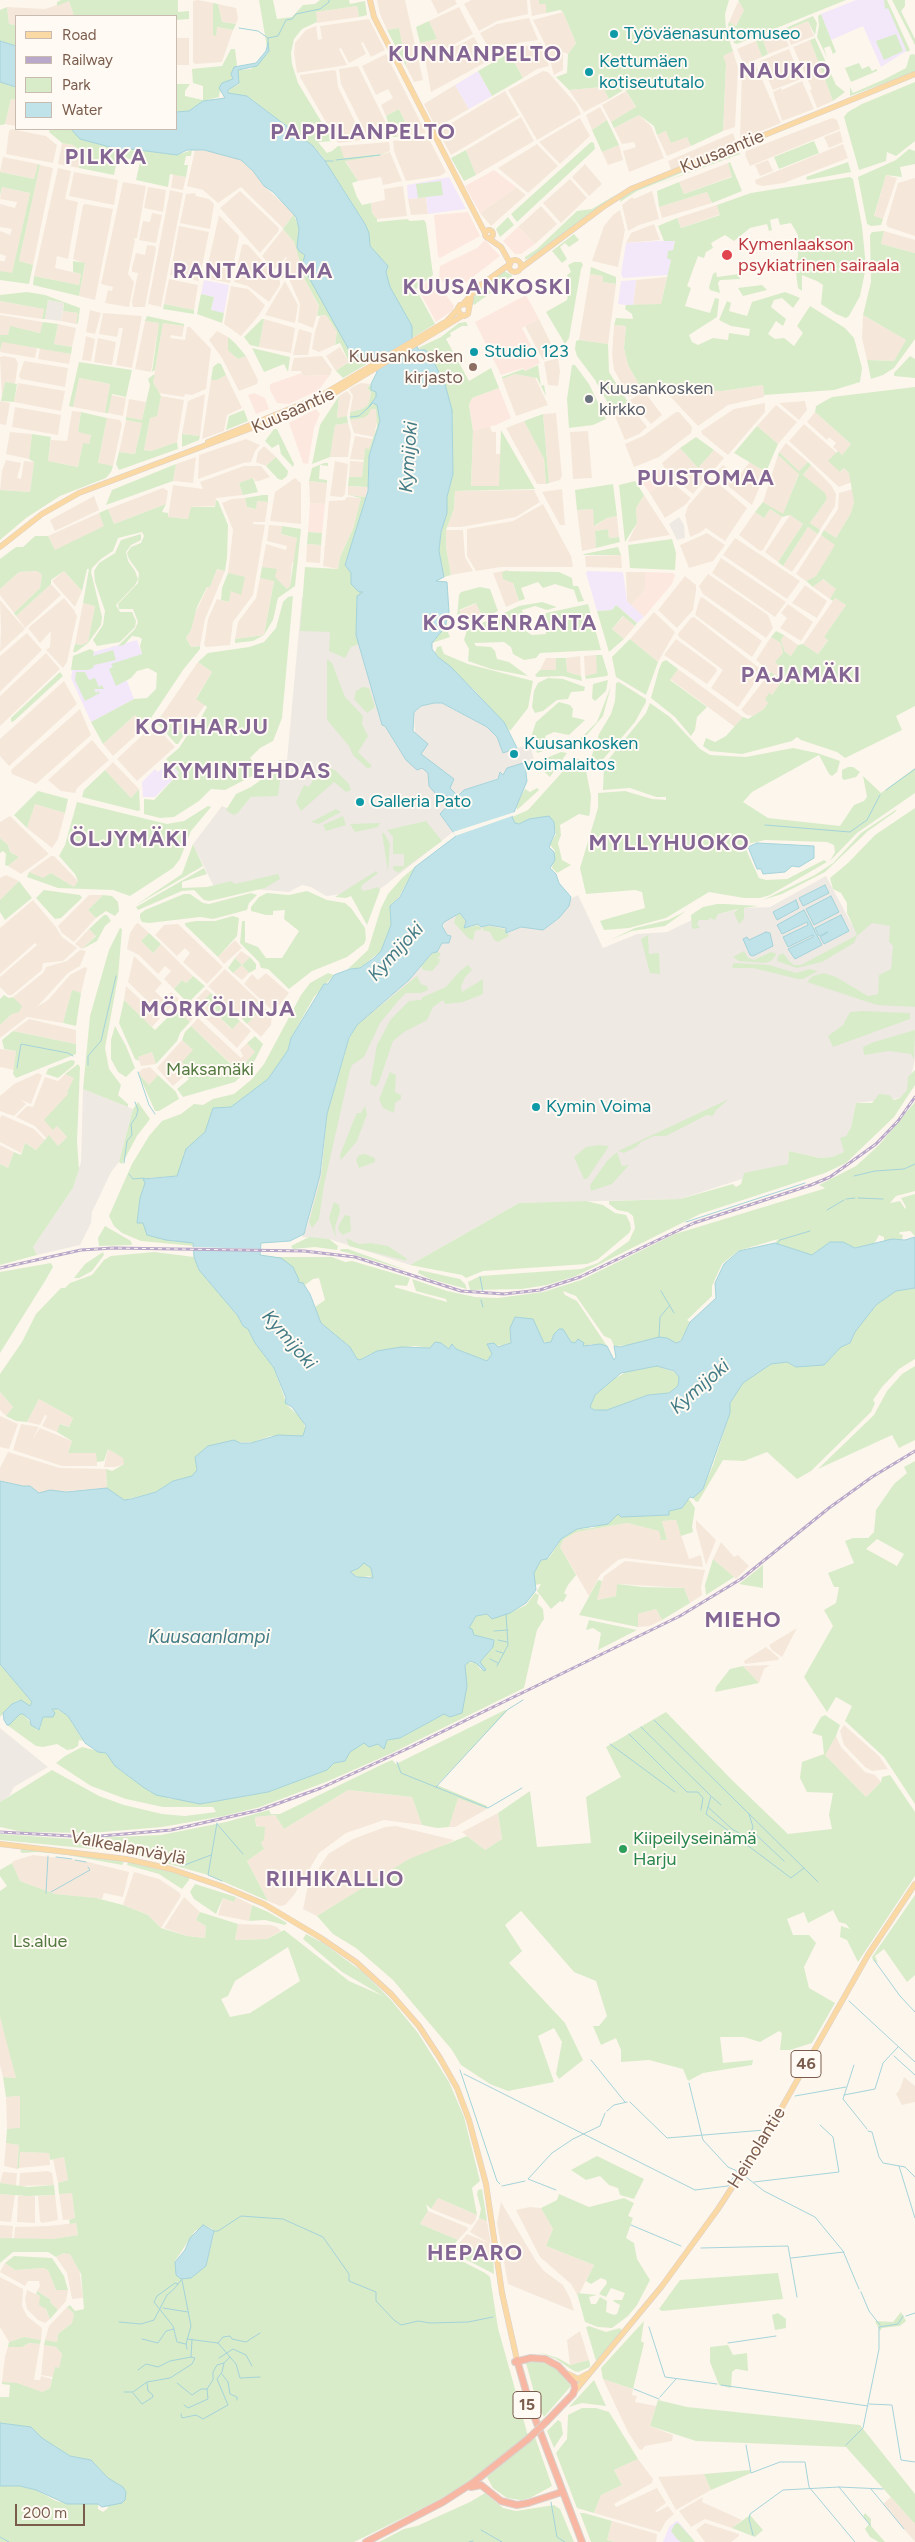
<!DOCTYPE html>
<html>
<head>
<meta charset="utf-8">
<style>
	body { margin:0 }
	#map { position:relative; width:915px; height:2542px; overflow:hidden; background:#fdf6ec; font-family:Figtree,sans-serif }
	canvas { display:block }
	.legend { position:absolute; left:15px; top:15px; width:162px; height:115px; box-sizing:border-box; background:#fffaf3; border:1px solid #cabbb1; margin:0; padding:6px 9px; list-style:none; font-size:15px; color:#7a5c4d }
	.legend li { display:flex; align-items:center; gap:10px; height:25px }
	.legend b { width:25px; border:1px solid #cabbb1 }
	.scale { position:absolute; left:15px; top:2504px; width:70px; height:22px; box-sizing:border-box; border:2px solid #7a5c4d; border-top:0; padding-left:6px; font-size:15px; line-height:18px; white-space:nowrap; color:#7a5c4d; -webkit-text-stroke:4px #fffaf3; paint-order:stroke }
</style>
</head>
<body>
<div id="map">
<canvas width="915" height="2542"></canvas>
<ul class="legend">
<li><b style="height:6px;background:#fbd9a5"></b>Road</li>
<li><b style="height:6px;background:#b9a8c9"></b>Railway</li>
<li><b style="height:14px;background:#d8ecc9"></b>Park</li>
<li><b style="height:14px;background:#bfe3e8"></b>Water</li>
</ul>
<div class="scale">200 m</div>
</div>
<script>
const c = document.querySelector('canvas').getContext('2d');
c.lineJoin = 'round';
function fillPath(path, color) { c.fillStyle = color; c.fill(path, 'evenodd'); }
const toPath = rows => new Path2D(rows.map(r => 'M' + r).join(''));
function trace(path, color, width, dash) { c.strokeStyle = color; c.lineWidth = width; c.lineCap = dash ? 'butt' : 'round'; c.setLineDash(dash || []); c.stroke(path); }
function drawText(font, color, halo, rows, align = 'center') {
  c.font = font + ' Figtree,sans-serif'; c.lineWidth = 4; c.setLineDash([]); c.textBaseline = 'middle'; c.strokeStyle = halo; c.fillStyle = color; for (const [text, x, y, turn = 0] of rows) {
    c.save(); c.translate(x, y); c.rotate((+turn || 0) * Math.PI / 180); c.textAlign = isNaN(turn) ? turn : align; if (halo) c.strokeText(text, 0, 0); c.fillText(text, 0, 0); c.restore();
  }
}
fillPath(toPath([
	[198,0,213,3,213,35,216,27,233,30,222,62,195,64,193,62,193,1],
	[377,0,405,0,423,80,414,82,407,68,399,28,387,30,380,14],
	[431,0,455,0,457,4,438,14],
	[471,0,527,0,528,14,497,21,479,31,464,4],
	[530,0,539,0,540,4,546,3,546,13,532,16],
	[69,1,74,16,16,16,16,25,9,24,7,7,45,9],
	[738,2,743,6,744,10,736,26,729,22],
	[218,4,236,8,238,18,236,24,222,22],
	[357,6,359,17,317,23,315,12],
	[459,7,473,34,442,51,423,56,420,43,437,39,429,21],
	[563,12,576,43,568,54,563,52,563,70,554,75,546,46,533,20],
	[529,18,538,40,518,43,494,57,480,33,497,24],
	[369,19,385,50,371,57,363,42,361,43,366,54,349,63,341,48,339,49,347,65,297,73,294,53,295,43,306,30,316,26,318,40,322,39,320,26],
	[808,21,814,36,791,45,785,31],
	[783,32,789,46,768,54,763,40],
	[474,37,488,61,431,92,425,58,437,56],
	[176,38,189,38,189,65,176,65],
	[810,40,833,101,817,108,810,90,812,89,793,47],
	[756,41,762,57,744,65,737,49],
	[541,43,549,66,537,69,523,78,509,53,520,47],
	[789,49,801,79,773,90,760,61],
	[733,51,738,68,735,127,723,131,726,64,722,56],
	[386,54,426,133,397,137,394,131,406,124,399,109,386,116,381,105,393,98,388,89,376,95,362,66],
	[755,63,781,123,742,139,740,138,742,71,743,68],
	[358,66,387,125,389,138,369,140,341,84,339,69],
	[333,70,336,71,338,87,361,134,362,140,338,143,300,77,300,75],
	[543,71,548,72,576,104,581,114,537,140,508,90],
	[802,81,814,109,782,121,773,92,781,88,782,90],
	[455,85,469,109,436,128,424,104],
	[603,87,609,99,584,112,569,90],
	[505,91,519,115,451,155,438,131],
	[626,91,636,108,611,122,602,105],
	[11,99,16,100,16,126,5,124],
	[600,107,607,120,592,130,586,115],
	[639,115,651,126,664,158,629,172,623,151,636,147,634,142,622,144,614,128],
	[521,117,534,141,476,175,466,150],
	[580,118,590,136,560,164,539,142],
	[832,118,837,120,840,129,750,166,745,155,746,151],
	[11,129,46,136,57,145,53,163,6,154,9,131],
	[666,131,688,137,691,146,667,156,657,135],
	[840,131,843,142,829,148,824,137],
	[733,133,736,142,671,170,668,161],
	[428,137,446,172,440,176,406,181,394,151,393,141],
	[389,142,390,151,381,154,344,158,341,154,340,146],
	[62,143,73,145,82,152,79,168,58,164],
	[537,144,558,166,528,193,498,168],
	[843,144,848,158,784,183,762,186,756,184,755,180],
	[619,145,623,160,608,165,602,152],
	[195,150,216,152,241,160,253,171,264,186,294,214,283,229,294,242,305,280,319,307,313,328,298,322,300,304,289,279,282,278,276,273,287,258,286,257,274,270,262,256,283,229,282,227,241,187,218,203,203,190,187,186],
	[390,152,402,181,388,184,383,185,381,177,358,181,345,160,378,156],
	[3,157,38,164,34,179,0,172],
	[768,160,773,171,760,176,755,165],
	[728,163,733,176,684,194,679,182],
	[585,164,602,184,589,196,572,177],
	[40,165,53,168,33,265,19,261],
	[58,168,71,171,65,199,78,202,68,259,57,256,55,268,81,274,79,285,34,276],
	[74,172,118,180,114,205,69,196],
	[173,174,186,177,183,190,171,188],
	[886,175,897,178,883,219,874,217],
	[915,178,915,236,888,227,886,224,898,183],
	[570,179,587,198,561,223,543,203],
	[123,182,146,186,137,238,133,239,135,240,128,274,134,282,129,307,105,303,108,290,112,291,113,287,101,284],
	[403,186,407,216,377,219,372,213,371,203,385,200,384,189],
	[2,187,30,193,12,274,0,271,0,261,5,261,6,256,0,254,0,231,10,235,12,229,0,227,0,204,15,208,17,202,0,199],
	[148,187,166,190,163,212,144,208],
	[516,187,526,195,491,226,480,213],
	[170,190,183,193,161,307,148,304],
	[240,191,279,228,278,232,260,253,220,208],
	[652,191,659,219,639,225,628,231,622,205,632,197,634,199],
	[707,192,712,203,662,218,659,207],
	[195,193,196,196,209,199,214,204,210,229,180,223,186,194],
	[426,197,428,214,411,215,408,199],
	[85,204,113,209,95,300,79,296,85,264,73,259,83,205],
	[717,205,721,214,681,228,677,218],
	[541,206,557,224,535,244,518,227],
	[620,210,625,230,618,267,592,261,604,226,613,215],
	[152,213,162,215,156,243,139,240,143,221,150,222],
	[219,215,239,236,230,283,205,278],
	[654,224,660,240,626,243,631,233],
	[179,226,209,232,199,281,170,275],
	[884,231,915,240,915,253,881,244],
	[244,244,248,245,280,281,280,285,269,302,248,286,234,282,242,245],
	[147,245,155,246,156,249,145,307,133,307,132,302,138,273,132,272,132,268,136,253,145,255],
	[590,274,603,276,603,282,616,284,608,344,579,340],
	[667,277,661,304,633,306,636,280],
	[169,279,198,285,194,310,164,304],
	[285,281,298,305,295,323,265,315],
	[231,286,248,289,265,305,259,315,241,336,224,324],
	[0,301,44,309,42,319,0,313],
	[90,310,101,313,95,334,86,332],
	[63,311,78,313,76,324,61,321],
	[103,313,142,316,132,368,116,365,123,328,119,328,117,337,99,334],
	[0,315,43,322,41,333,10,327,8,335,0,335],
	[326,315,337,332,335,345,319,352,312,349,315,332,320,316],
	[863,315,906,340,894,361,867,360,862,338],
	[264,319,295,328,291,353,259,347],
	[539,319,557,356,543,360,525,326],
	[145,321,159,323,151,372,135,369],
	[163,323,184,326,182,337,171,335,170,338,185,340,187,327,190,327,211,349,206,389,192,395,185,394,184,397,159,393,153,382],
	[58,324,76,328,72,347,54,344],
	[614,325,626,326,624,348,628,365,642,390,629,397,614,370,612,354],
	[299,329,312,333,308,355,293,355],
	[217,331,228,337,229,350,238,359,246,356,258,380,257,384,239,391,222,358,209,340],
	[86,336,95,339,91,361,82,360],
	[98,338,116,342,112,365,94,362],
	[2,341,37,348,35,358,0,352],
	[340,347,349,362,336,371,326,356],
	[40,348,71,354,69,364,38,359],
	[3,356,15,358,18,363,15,384,5,382,2,399,0,357],
	[322,356,332,370,330,375,303,376,301,371,291,371,294,358],
	[558,358,560,371,558,386,548,385,544,362],
	[24,361,68,368,65,387,21,379,19,376],
	[515,374,535,377,548,405,516,416,502,379],
	[226,375,242,408,227,415,224,431,202,439,211,380,217,380],
	[78,378,110,384,105,413,73,407],
	[18,383,65,391,61,411,14,402],
	[360,383,371,384,367,387,371,393,368,405,362,409,350,412,353,396,349,389],
	[763,385,764,397,728,405,698,426,667,393,683,390,722,391],
	[347,391,351,396,347,416,337,419,339,396],
	[642,393,647,395,662,415,651,424,630,400],
	[205,394,200,436,182,434,188,401],
	[111,395,126,398,123,416,108,413],
	[161,396,184,400,177,442,151,451,144,450,150,418,157,415],
	[129,399,146,402,142,420,126,417],
	[0,401,10,403,6,425,0,424],
	[805,401,807,410,799,420,779,403],
	[765,403,765,412,728,455,702,434,701,431,734,409],
	[776,405,797,422,778,444,757,426],
	[15,407,61,415,58,435,12,427],
	[631,407,647,427,639,434,625,440,614,414],
	[371,409,376,409,378,416,374,437,354,433,350,420,363,418],
	[72,411,81,412,78,432,91,434,89,445,83,444,78,467,48,461,51,440,67,441],
	[676,412,679,412,692,427,691,433,659,457,634,467,625,444,643,436],
	[815,412,851,444,842,455,833,447,836,443,829,437,827,440,807,422],
	[556,413,562,476,560,480,549,483,543,414],
	[107,418,120,420,122,424,113,466,98,464],
	[126,420,142,423,135,454,119,452],
	[524,421,544,459,546,484,537,484,506,428],
	[348,423,351,434,348,457,330,457,335,425],
	[804,424,837,453,829,461,841,472,844,468,849,473,852,482,839,487,789,441],
	[484,427,490,427,492,432,496,432,496,454,500,454,500,486,471,487,473,431],
	[588,431,592,478,573,479,570,432],
	[10,432,32,434,29,459,6,454],
	[355,436,373,439,369,449,365,449,364,460,350,459],
	[246,439,260,445,255,451,251,462,243,463,198,479,199,455],
	[786,443,808,462,800,472,779,452],
	[264,446,276,457,266,466,256,462,258,452],
	[680,448,698,468,714,450,724,458,693,494,667,473,662,463],
	[778,455,799,473,783,515,763,502],
	[196,457,193,483,173,481,176,464],
	[6,460,21,463,17,478,21,479,24,461,34,462,30,492,0,490,2,471],
	[335,461,348,464,345,494,342,497,330,496],
	[350,461,364,462,362,478,349,477],
	[750,462,766,472,752,505,714,475,723,465,738,477],
	[811,465,831,485,836,494,835,506,820,530,810,523,827,499,803,475],
	[244,466,261,466,270,477,259,481,255,481,254,478,239,483,243,495,216,498,215,506,191,507,189,519,168,517,173,485,203,489,200,482],
	[295,478,301,483,301,524,270,521,275,492],
	[712,478,747,508,725,541,706,528,701,532,690,537,685,515,688,506],
	[668,479,691,498,685,505,665,518,649,492],
	[309,481,327,483,325,504,310,503],
	[348,486,368,487,366,497,348,495],
	[163,488,168,491,166,504,114,524,108,509],
	[562,489,565,525,560,525,542,492],
	[853,489,854,502,851,513,836,538,824,530,838,509,839,493],
	[534,490,540,502,516,517,461,527,447,527,454,509,455,491],
	[644,495,670,535,628,542,637,523,636,508],
	[94,496,99,510,55,531,50,520],
	[347,497,361,498,353,529,340,557,338,569,323,566,329,501,345,500],
	[245,498,247,507,255,509,257,501,268,502,265,522,253,522,253,524,265,525,253,595,233,622,230,645,206,647,204,645,208,619,217,599,229,602,231,591,245,578,228,573,233,530,222,503,232,499],
	[543,504,571,556,573,567,501,567,476,571,467,556,467,529,513,521],
	[593,509,595,526,607,518,617,516,619,537,609,538,608,529,595,531,596,548,582,551,577,510],
	[770,509,782,517,763,550,760,551,739,535,755,512,764,518],
	[99,513,105,526,55,551,48,536],
	[790,515,803,524,778,562,765,552],
	[269,525,282,526,281,534,297,538,295,562,292,563,290,586,287,589,262,567,266,544,286,550,287,546,267,541],
	[808,527,818,534,792,572,783,566],
	[446,530,463,530,465,557,473,571,451,575,446,547],
	[707,533,725,545,713,561,689,568,680,545],
	[821,535,836,545,816,576,806,581,796,574],
	[735,538,800,581,787,599,723,555],
	[307,544,321,545,320,563,306,562],
	[621,555,622,568,586,567,585,556],
	[721,558,786,602,775,617,712,573],
	[217,569,225,571,205,619,200,646,191,647,186,638,191,630,193,618,208,586,210,587],
	[508,570,519,601,506,607,493,573],
	[37,571,42,575,40,588,14,613,0,595,0,589,19,572],
	[64,571,82,591,75,607,52,581],
	[626,572,645,572,645,590,631,606,627,601],
	[708,574,768,615,773,628,766,638,703,594,699,586],
	[685,576,696,585,696,591,693,610,677,628,658,610],
	[260,578,274,580,264,635,235,639,238,622,256,598],
	[822,579,837,589,830,599,813,587],
	[51,584,61,595,25,628,16,616],
	[805,585,827,601,817,618,792,603],
	[702,597,762,641,752,657,695,615,700,598],
	[64,598,74,610,77,616,67,662,63,668,46,650,50,647,51,631,40,643,28,628],
	[835,598,846,605,824,637,828,639,818,654,803,644],
	[0,600,25,629,0,652,1,630],
	[83,603,95,606,88,642,82,645,75,644],
	[477,603,483,618,466,625,459,611],
	[788,604,813,622,801,641,780,628,787,618,781,613],
	[654,612,675,632,658,662,630,639],
	[624,616,635,626,624,639,612,629],
	[694,617,763,671,738,707,711,688,723,670,679,637,678,634,691,618],
	[27,633,42,650,0,692,0,656],
	[784,635,798,645,791,656,785,652,781,640],
	[771,637,781,643,783,653,783,673,779,679,756,660],
	[676,639,716,668,717,671,707,684,664,655],
	[46,653,60,669,0,726,0,696],
	[596,655,598,673,585,676,584,656],
	[580,656,581,676,567,673,566,658],
	[546,658,556,658,556,670,540,670],
	[198,662,212,672,196,698,205,705,184,735,161,716],
	[678,669,743,717,735,727,670,679],
	[768,675,781,684,772,695,765,699,769,702,764,709,753,716,747,715,741,710],
	[64,681,77,704,9,766,0,756,0,739],
	[80,709,91,735,36,784,12,774,11,770],
	[135,715,145,727,113,756,103,744],
	[154,724,175,747,137,781,117,759],
	[92,740,109,760,77,788,75,793,61,791,48,780],
	[113,762,139,789,131,798,105,770],
	[35,804,65,813,58,839,52,848,27,828],
	[10,816,49,854,21,874,8,866,19,857,10,852,8,845,0,838,0,822],
	[51,856,54,856,78,881,74,887,51,873,43,879,29,872],
	[6,875,19,881,0,900,0,878],
	[89,895,103,895,88,910,96,918,74,942,62,933,58,926],
	[33,900,55,926,62,937,77,948,63,961,43,963,42,970,12,995,8,995,0,987,0,977,37,945,35,943,0,974,0,928],
	[138,923,149,933,141,941,153,953,161,944,193,976,186,983,182,980,174,989,164,979,171,971,165,966,158,974,139,955,127,949,130,933,136,924],
	[178,924,223,967,207,984,183,962,190,953,185,948,177,956,155,935,164,925],
	[89,929,96,935,82,949,75,944],
	[235,940,242,948,224,964,218,957],
	[80,950,86,951,80,966,68,973,37,1007,48,1000,70,975,85,967,87,968,81,993,72,991,63,1023,27,1017,0,1038,0,1025,20,1007,13,997,43,973,46,967,67,961],
	[241,951,250,957,242,965,249,973,242,980,233,973,242,965,235,958],
	[134,956,162,983,155,991,164,1000,171,992,179,999,163,1016,128,982],
	[225,969,259,1001,242,1019,208,986],
	[266,973,289,993,274,1012,244,984,252,974,258,980],
	[126,986,160,1018,152,1027,124,1000],
	[206,989,211,993,204,1001,231,1029,240,1021,251,1031,237,1048,191,1004],
	[181,1003,184,1003,196,1015,190,1022,176,1009],
	[264,1007,272,1015,271,1025,261,1037,247,1024],
	[198,1018,241,1058,243,1056,240,1050,247,1043,256,1051,239,1071,191,1026],
	[29,1019,76,1030,76,1044,13,1031],
	[182,1040,193,1050,191,1070,173,1086,157,1068],
	[0,1049,16,1051,14,1070,0,1067],
	[152,1052,156,1064,141,1066,138,1057],
	[150,1067,158,1075,149,1085,138,1073,142,1069],
	[38,1073,42,1075,31,1104,21,1100,26,1104,14,1116,0,1111,0,1096,14,1084],
	[65,1074,75,1078,67,1092,68,1094,57,1126,67,1137,58,1146,49,1136,46,1138,35,1126,16,1117,27,1106,33,1107,45,1077,58,1081],
	[2,1115,34,1129,45,1140,36,1150,25,1143,21,1153,0,1142,0,1118],
	[0,1145,14,1152,8,1168,0,1164],
	[0,1392,13,1407,6,1416,0,1410],
	[39,1399,73,1418,69,1427,61,1424,57,1432,42,1426,47,1416,45,1415,40,1425,27,1422],
	[0,1416,18,1424,9,1449,0,1447],
	[21,1424,39,1427,32,1440,40,1428,72,1441,68,1453,97,1453,97,1466,62,1466,13,1450],
	[108,1449,124,1458,124,1464,116,1467,104,1467],
	[8,1452,60,1468,106,1469,107,1488,39,1493,30,1486,23,1486,0,1481,0,1468],
	[676,1520,689,1559,701,1555,703,1567,625,1558,618,1560,600,1575,589,1596,560,1547,564,1539,577,1532,627,1523,660,1531,667,1540,662,1521],
	[696,1520,716,1540,706,1565,696,1528],
	[721,1542,734,1557,738,1555,749,1566,736,1579,713,1559],
	[625,1561,705,1570,701,1587,702,1595,690,1603,684,1588,618,1584,616,1596,596,1600,604,1576],
	[656,1609,662,1620,650,1626,638,1627,638,1614],
	[797,1628,782,1657,772,1650,769,1645],
	[766,1647,779,1658,778,1660,745,1664,744,1661],
	[770,1665,764,1669,759,1683,743,1666],
	[844,1725,879,1756,888,1769,872,1771,865,1767,844,1745,840,1731],
	[836,1736,841,1747,865,1772,875,1775,881,1782,866,1797,824,1754],
	[348,1790,412,1797,422,1825,384,1820,346,1833,319,1853,294,1895,285,1905,280,1906,268,1901,247,1861,264,1849,261,1842,265,1828,256,1825,255,1817,275,1815,284,1829],
	[458,1797,487,1809,455,1827,449,1827],
	[498,1813,502,1839,485,1850,462,1832],
	[396,1826,454,1840,429,1853,410,1859,317,1916,303,1909,308,1885,328,1854,353,1839,385,1827],
	[33,1855,84,1861,129,1872,123,1897,104,1893,102,1899,55,1894,20,1881,12,1864,13,1861],
	[134,1872,159,1879,180,1893,181,1896,161,1928,148,1915,123,1905],
	[184,1897,200,1912,196,1920,206,1926,205,1938,187,1936,164,1928],
	[236,1897,252,1905,249,1921,218,1915,223,1898,234,1902],
	[238,1924,271,1925,277,1927,281,1931,267,1939,235,1940],
	[0,2017,12,2058,16,2078,3,2077,0,2065],
	[904,2077,915,2086,915,2102,902,2105,896,2094,900,2089],
	[20,2096,20,2129,7,2129,6,2097],
	[6,2143,19,2145,17,2169,4,2166],
	[20,2152,49,2153,50,2165,19,2168],
	[64,2157,68,2180,58,2183,53,2159],
	[48,2171,52,2173,54,2185,19,2186,20,2173],
	[3,2172,17,2173,16,2186,0,2183],
	[72,2192,75,2219,63,2220,59,2194],
	[0,2194,15,2195,11,2222,0,2221],
	[55,2195,58,2220,42,2223,40,2221,38,2196],
	[18,2196,35,2196,35,2223,17,2222],
	[438,2198,477,2215,475,2221,471,2225,431,2209],
	[501,2202,536,2261,544,2271,563,2285,570,2298,574,2311,508,2284,497,2223],
	[530,2207,541,2208,553,2229,546,2246,594,2265,578,2296,571,2284,540,2257,516,2210],
	[428,2211,467,2227,468,2229,458,2240,420,2224],
	[479,2218,487,2221,493,2256,460,2242,467,2234,489,2243,470,2232],
	[76,2223,78,2235,53,2239,14,2239,15,2227,49,2226],
	[0,2225,13,2226,12,2239,0,2238],
	[64,2253,70,2253,79,2268,83,2298,72,2299,67,2273,56,2257],
	[5,2263,15,2270,42,2268,48,2270,56,2290,68,2290,66,2301,58,2310,50,2302,51,2300,37,2291,40,2286,39,2281,28,2281,25,2286,0,2272],
	[0,2277,23,2289,22,2306,27,2316,42,2328,41,2340,24,2337,9,2342,0,2327],
	[27,2290,40,2296,50,2319,45,2323,38,2320,27,2309,25,2299],
	[67,2307,74,2314,72,2323,58,2334,57,2342,45,2340,49,2326],
	[580,2331,589,2360,570,2365,567,2340],
	[29,2343,40,2344,34,2380,40,2380,41,2376,52,2379,50,2388,42,2392,2,2382,5,2356,8,2347,22,2347],
	[44,2345,56,2347,62,2354,59,2368,55,2368,53,2377,41,2375],
	[603,2379,633,2389,632,2395,637,2396,635,2402,656,2406,650,2426,673,2435,672,2441,645,2446,642,2450,639,2449,628,2432],
	[638,2459,653,2479,652,2483,614,2504,616,2507,657,2488,666,2503,655,2511,657,2512,668,2506,674,2514,666,2521,660,2532,594,2513,601,2495,622,2485,614,2470],
	[704,2474,711,2490,676,2510,658,2477],
	[703,2497,702,2502,742,2520,732,2528,705,2519,691,2527,679,2511],
	[891,2497,915,2524,915,2542,883,2504],
	[612,2521,657,2534,656,2542,615,2542,607,2540],
	[705,2523,739,2534,739,2536,731,2542,705,2542,696,2530]
]), '#f5e8da');
fillPath(toPath([
	[494,170,516,187,480,213,465,186],
	[468,212,480,236,440,258,438,256,434,215],
	[518,227,535,244,521,254,515,254,503,241],
	[485,240,500,256,452,293,439,277,440,266,477,248],
	[433,277,454,306,453,310,436,322,418,289],
	[526,295,539,319,522,328,540,363,525,371,523,368,501,375,475,322],
	[302,373,303,376,330,375,319,390,289,404,277,403,270,390,270,384],
	[499,388,511,418,496,425,473,431,469,404,472,398],
	[254,393,265,398,269,409,256,414,248,395],
	[316,409,320,414,314,428,308,464,303,463,289,423],
	[657,468,668,479,649,492,641,480],
	[310,503,325,504,322,533,308,532],
	[645,572,673,573,675,575,672,584,644,617,631,606,645,590]
]), '#fde8e0');
fillPath(toPath([
	[48,300,64,303,61,321,45,319],
	[679,517,684,525,685,538,677,540,669,524],
	[302,597,356,635,382,725,385,726,406,760,415,733,414,712,421,706,434,703,441,703,487,727,497,737,503,753,530,744,534,760,508,768,503,775,501,772,498,778,466,790,440,814,453,832,379,890,326,896,311,887,302,885,289,892,254,889,216,891,193,844,222,806,238,813,251,797,275,792,270,771,276,770,279,760,287,760],
	[826,876,852,925,904,891,915,908,915,1059,908,1091,900,1098,856,1103,851,1127,846,1136,844,1152,832,1157,820,1158,789,1151,788,1164,680,1199,519,1203,410,1265,329,1239,302,1237,307,1227,357,1025,409,980,432,953,437,952,442,943,449,943,451,936,447,935,443,930,444,922,460,913,466,921,464,928,489,925,506,929,507,933,522,927,543,930,560,918,569,900,578,895,603,948,637,934,667,932,694,919,745,908,770,907],
	[83,1089,133,1109,119,1162,111,1172,92,1212,91,1223,80,1245,37,1255,33,1247,73,1188,81,1162],
	[0,1728,48,1767,14,1787,10,1795,0,1802]
]), '#efe9e4');
fillPath(toPath([
	[856,0,885,0,908,50,881,67,863,26,831,40,821,14],
	[478,71,492,96,469,109,455,85],
	[449,177,466,209,428,214,426,197,408,199,407,185],
	[675,240,668,275,623,278,621,274,626,243],
	[204,280,229,285,224,313,211,311,214,297,201,294],
	[636,280,633,306,618,304,621,281],
	[587,571,623,572,627,601,644,617,637,623,616,605,612,610,597,611,586,573],
	[137,640,145,662,124,673,134,699,91,722,71,678,75,657],
	[169,762,179,773,155,797,143,797,142,782,155,769,158,772],
	[676,2521,678,2521,695,2542,663,2542,669,2527]
]), '#f3e8fa');
fillPath(toPath([
	[61,0,178,0,178,12,189,11,189,19,176,20,176,16,74,16,69,1,57,6,57,2],
	[259,0,273,0,277,19,292,17,303,5,315,4,320,0,349,0,350,4,365,1,367,15,359,17,357,6,316,12,317,22,302,29,294,39,291,53,292,64,298,83,333,141,318,142,327,153,332,151,338,146,340,146,344,158,381,154,390,151,378,156,345,161,358,181,352,183,357,197,362,205,371,203,372,213,377,219,377,222,407,219,410,221,424,220,426,223,433,275,416,289,435,324,412,338,412,326,390,287,386,272,388,266,370,246,365,224,322,156,313,146,247,96,228,93,230,89,239,84,238,70,251,69,268,53],
	[539,0,729,0,725,14,726,30,733,51,723,56,726,64,723,131,691,146,687,137,671,143,666,131,657,135,654,126,639,115,614,128,611,122,636,107,625,89,609,99,603,87,569,90,556,77,567,73,568,54,576,43,563,12,560,10,546,13,546,4,539,4],
	[738,0,846,0,737,44,734,43,728,25,729,22,736,26,744,10],
	[884,0,887,0,910,50,907,52,888,8,885,9],
	[892,0,905,0,905,6,901,11,915,39,915,45],
	[213,3,218,4,222,22,236,24,233,30,217,27,216,36,213,35],
	[7,7,9,24,16,25,16,46,0,41,0,10],
	[821,14,836,52,833,54,830,46,824,48,827,57,817,37,819,25,818,16],
	[813,16,817,23,815,35,808,21,763,40,768,54,762,57,756,41],
	[429,21,437,39,420,43,416,27],
	[399,28,407,68,387,30],
	[896,34,903,51,884,60,876,41],
	[815,38,836,85,845,92,833,101,810,40],
	[231,49,235,49,237,65,231,74,233,79,221,84,219,97,203,101,189,111,176,112,176,84,190,84,185,91,185,96,203,100,203,86,193,83,192,69,222,66],
	[509,53,523,78,492,96,478,71],
	[913,54,915,55,915,72,850,96,850,87,853,93,885,79,906,68,910,55],
	[859,63,862,69,869,66,872,71,877,69,877,71,851,82,845,68],
	[0,82,16,87,16,100,11,99,5,124,2,125,0,125],
	[915,82,915,141,896,156,887,152,886,161,859,170,844,117,848,112,862,104],
	[399,109,406,124,394,130,397,137,393,137,386,116],
	[607,120,619,145,602,152,592,130],
	[50,129,71,129,88,141,121,150,131,149,177,155,192,150,191,156,186,156,184,165,188,165,186,177,170,174,168,187,136,180,140,162,126,158,122,161,117,160,114,175,79,168,81,151,73,145,62,143,49,132],
	[814,141,819,153,779,169,774,157],
	[591,142,594,143,595,149,517,222,511,214],
	[735,149,736,151,637,191,620,202,621,197,638,188],
	[909,149,915,151,915,164,900,167,902,177,886,175,874,216,883,219,881,225,871,226,867,224,858,177,896,160],
	[466,150,476,175,464,181,451,158],
	[739,151,740,154,653,186,697,169],
	[730,162,742,191,712,203,707,192,659,207,657,191,679,182,684,194,732,177,728,163],
	[848,162,851,172,807,180,806,177],
	[38,164,40,165,19,261,33,265,29,284,0,280,0,271,12,273,30,193,2,187,0,196,0,172,34,179],
	[850,177,853,179,862,226,866,267,860,296,849,316,846,318,836,314,821,304,823,285,817,281,802,275,802,291,798,288,795,265,798,257,798,235,791,223,780,225,778,218,770,220,772,230,769,231,767,224,750,228,734,241,725,235,711,243,713,248,706,252,704,258,698,256,687,286,691,288,685,306,710,313,715,298,719,299,717,317,689,335,692,342,698,345,713,338,728,340,729,333,749,336,750,329,731,326,719,320,727,301,731,303,729,311,747,316,752,302,785,292,793,295,800,298,793,308,782,298,774,300,771,307,786,319,783,326,776,321,768,334,775,339,784,338,794,346,803,333,797,326,810,306,845,328,854,338,862,368,860,382,834,390,764,395,763,385,722,391,683,390,664,393,660,390,659,383,655,384,655,390,647,393,642,390,628,365,624,348,626,326,614,325,616,318,633,319,632,314,625,309,626,305,661,304,671,260,667,258,668,251,673,250,675,241,664,241,658,226,677,218,681,228,720,215,717,205,751,193],
	[441,181,443,195,418,198,416,184],
	[617,194,538,253,525,260,525,257,537,249,577,211,592,209],
	[294,214,299,229,297,247,305,255,303,265,338,327,346,345,364,361,368,359,372,361,343,378,336,371,349,362,340,343,335,345,337,332,326,315,317,316,319,306,305,280,294,242,283,229],
	[508,217,514,225,500,237,496,229],
	[884,231,881,244,915,253,915,339,894,368,883,375,871,379,867,360,894,361,906,340,863,315,871,282,870,235,872,232],
	[574,234,579,240,569,247,565,243,560,247,567,259,562,263,552,251],
	[73,261,85,263,79,296,33,285,34,276,79,285,81,274,73,272],
	[574,262,581,262,583,265,581,269,569,338,565,344,546,312,567,300,569,289,565,281,569,279,567,275,571,272,568,265],
	[591,267,616,277,616,284,603,282,603,276,590,274],
	[504,271,512,275,511,278,474,305,471,300,478,289],
	[716,272,717,277,739,274,740,279,720,280,718,283,720,293,710,290,709,287,713,274],
	[762,285,767,290,743,296,738,288],
	[27,292,45,295,80,308,78,323,76,324,78,313,63,311,64,303,48,300,45,319,42,319,44,309,0,301,0,295],
	[201,294,214,297,211,310,224,313,222,323,197,314],
	[164,304,194,310,194,314,163,309],
	[147,316,184,324,184,326,163,323,155,370,152,372,159,323,145,321],
	[262,319,264,319,259,347,250,345,244,337],
	[43,322,58,324,54,344,72,347,71,354,2,342,0,351,0,335,8,335,10,326,40,333],
	[466,322,468,326,462,326,450,333,451,336,446,339,469,381,491,368,499,388,472,398,469,405,473,431,471,486,499,486,501,430,535,489,455,491,454,509,446,530,446,547,451,575,444,577,439,551,441,532,447,513,447,497,453,474,452,412,445,384,429,353,418,348,441,337,459,323],
	[228,337,235,343,246,356,238,359,228,350],
	[579,340,608,344,609,372,631,407,614,414,595,380,577,356,575,349,576,341],
	[252,348,290,357,288,372,284,364,264,372],
	[910,356,915,359,915,378,894,376,894,373],
	[79,362,132,370,126,397,112,394,108,413,105,413,110,384,79,378,73,407,69,406],
	[218,363,221,364,226,375,217,380,211,380,213,367],
	[538,365,541,386,544,385,546,396,537,378,515,374,502,379,502,377,523,369,525,371],
	[572,365,575,365,589,384,606,419,593,425,569,428,567,399],
	[153,375,155,375,153,382,161,396,157,416,150,418,144,450,151,451,177,442,178,449,119,470,116,464,119,452,135,454,142,423,126,420,126,417,142,420,150,385,148,379],
	[5,382,17,384,14,402,1,401],
	[371,385,371,390,376,392,376,397,370,406,375,403,377,405,380,421,369,456,368,487,348,486,349,477,362,477,365,448,369,449,377,427,376,409,371,409,368,415,363,418,350,420,350,412,362,409,368,405,371,393,367,387],
	[915,387,915,706,896,716,902,730,845,758,837,752,801,740,797,737,792,741,742,754,710,751,703,746,706,738,715,742,726,736,743,717,748,719,764,709,768,703,765,699,769,693,772,695,780,684,768,675,771,672,779,679,783,673,783,669,775,662,783,653,781,643,771,637,776,631,784,635,781,640,785,652,791,656,798,645,803,644,818,654,828,640,824,637,846,605,835,598,833,601,830,599,836,589,823,579,813,587,806,581,816,576,835,545,821,535,824,530,836,538,851,513,854,502,849,473,844,468,840,472,828,461,838,451,842,455,851,444,815,412,816,406,832,397],
	[339,396,337,418,347,416,348,423,335,425,330,457,312,464,320,425],
	[244,410,248,421,226,430,229,416],
	[81,412,107,418,98,463,113,466,111,472,106,478,60,496,26,518,0,540,0,490,30,492,34,462,29,459,32,434,51,437,48,461,78,467,83,443,89,444,91,435,78,432],
	[543,414,549,483,546,484,544,459,524,421],
	[757,426,778,444,766,472,734,453],
	[274,429,277,429,294,464,293,467,281,454,279,444,272,448,265,441],
	[182,434,200,436,199,440,182,447],
	[696,437,714,450,698,468,680,448],
	[779,452,799,471,808,462,811,465,803,475,825,493,827,499,810,523,820,530,818,534,808,527,783,566,778,562,803,524,790,515,782,517,770,509,764,518,755,512,763,502,783,514,799,474,778,455],
	[276,457,288,471,287,476,282,480,278,479,266,466],
	[324,463,328,463,328,466,320,465,319,479,327,480,327,483,309,481,312,468],
	[176,464,173,481,106,505,112,490],
	[253,478,258,492,243,495,239,483],
	[635,481,644,495,636,508,637,523,625,542,619,485],
	[613,484,617,516,607,518,594,526,593,509,577,510,575,490],
	[263,495,268,495,268,502,257,501,256,509,247,507,245,498],
	[348,495,366,497,345,565,351,573,351,584,363,592,364,594,357,596,356,635,359,644,351,647,345,658,329,651,330,632,300,631,305,567,338,569,340,557,353,529,361,498],
	[216,500,218,501,228,525,227,558,225,571,217,569,210,587,207,587,197,607,191,630,186,638,191,647,200,646,200,649,183,670,145,727,135,715,103,744,91,722,134,699,147,698,156,689,157,673,148,668,137,671,131,678,116,686,109,669,113,667,111,664,142,654,140,646,142,639,139,637,132,636,124,645,118,646,135,629,138,622,133,609,119,609,118,604,138,583,139,573,129,559,127,553,131,547,141,543,144,536,142,532,118,538,113,551,101,559,92,568,91,572,102,617,101,625,88,643,76,652,73,652,75,644,82,645,88,642,95,606,83,603,89,569,87,569,82,591,64,571,51,580,51,584,16,616,14,613,40,588,42,575,37,571,19,572,0,589,0,559,16,547,23,547,35,536,48,536,55,550,104,526,99,513,108,509,114,524,166,504,162,512,168,513,168,517,188,519,191,507,215,507],
	[282,526,301,529,295,586,278,598,273,620,264,635,253,641,235,643,235,639,264,635,274,581,260,578,262,567,277,569,275,577,287,589,290,586,297,538,281,534],
	[608,529,609,538,619,537,620,542,596,548,595,531],
	[308,532,322,533,321,545,307,544],
	[141,534,141,540,131,545,126,552,128,561,135,571,138,579,135,585,116,605,120,612,132,612,136,621,135,627,120,642,97,646,93,640,103,625,105,611,95,582,94,571,99,563,115,553,121,540],
	[672,539,676,553,675,570,630,568,628,545],
	[618,547,621,555,583,555,584,554],
	[505,571,559,572,572,578,573,586,578,586,584,601,578,602,574,590,555,584,543,588,538,582,521,588,525,599,519,601,513,583,503,579,502,573],
	[228,573,245,577,241,595,231,591,229,602,221,600,222,588],
	[480,587,490,589,498,611,483,618,476,603,459,610,466,625,459,628,457,618,459,595,461,592],
	[293,596,282,718,273,741,260,748,250,758,254,763,263,761,261,768,254,775,225,790,211,789,199,801,174,817,160,818,144,814,144,799,154,800,179,773,166,759,179,748,194,725,197,725,207,707,196,699,212,672,198,662,208,653,249,647,264,642,276,628,283,602,288,597],
	[542,602,557,607,547,610,535,606,522,610,523,614,517,618,522,629,532,635,546,634,544,619,546,613,588,604,601,650,540,653,536,658,524,660,513,654,511,647,504,642,474,643,476,646,491,647,495,651,497,659,509,662,528,676,491,669,468,661,469,649,464,640,467,630,519,606],
	[616,605,637,623,635,626,623,616,612,629,624,639,609,652,597,611,612,610],
	[447,619,447,630,450,637,432,643,445,627],
	[630,639,658,662,646,695,616,677,612,657],
	[441,646,444,654,468,664,533,681,528,708,510,731,476,692,438,657,435,653,437,647],
	[90,649,94,651,93,656,113,650,116,660,94,665,93,668,88,670,71,670,73,656],
	[596,655,602,655,608,674,607,676,586,679,585,676,597,673],
	[556,658,566,658,567,672,581,676,582,681,563,676,537,677,535,675,540,670,556,670],
	[327,659,332,663,345,697,363,716,362,724,368,736,358,752,372,766,368,769,353,755,349,746,327,720],
	[666,660,678,669,670,680,707,707,697,717,695,730,691,736,675,717,651,698,659,669,662,662],
	[60,672,63,676,14,721,11,722,11,718],
	[76,672,85,672,89,680,95,678,99,687,102,685,104,689,94,689,96,693,98,691,100,693,85,701,75,680],
	[548,678,563,679,585,687,584,691,571,692,568,699,557,700,543,711,535,713,532,707,534,691,538,683],
	[608,680,606,691,595,701,592,698,593,684],
	[619,682,646,699,646,702,635,722,599,764,593,761,592,755,599,734,611,714,615,701,616,683],
	[611,686,603,716,580,743,575,744,597,722],
	[363,687,369,688,375,707,367,713,354,699,356,691],
	[559,702,570,705,573,709,572,717,585,720,569,735,554,732,545,736,550,749,537,753,532,734,536,722],
	[650,703,670,717,700,749,710,755,746,757,793,748,817,753,840,761,837,772,832,776,829,774,819,755,752,792,743,802,768,818,840,826,854,805,864,801,867,797,863,776,881,793,915,768,915,793,857,833,830,861,835,852,834,845,827,842,765,840,744,845,759,878,766,880,787,879,824,860,827,862,770,895,760,898,744,898,709,892,666,918,629,928,604,930,600,921,645,908,642,892,635,890,586,894,580,868,598,808,598,793,625,791,652,799,666,800,666,797,656,797,630,788,603,790,604,765,646,713],
	[161,716,184,735,178,744,176,744,156,722],
	[561,752,567,753,550,777,538,766,539,761],
	[575,758,584,761,591,796,590,812,589,816,579,814,560,825,561,835,558,843,562,860,571,865,557,873,552,868,555,851,550,845,556,834,554,822,538,818,519,824,515,823,512,817,528,810],
	[284,766,291,767,281,773,278,796,251,797,238,813,233,815,226,810,236,794,251,787,272,772,281,771],
	[326,767,335,770,349,784,351,790,346,792,334,782,301,811,296,802,304,785,309,787,314,778],
	[848,767,853,767,860,772,856,777,844,780,842,778,842,770],
	[105,770,131,798,139,789,140,810,138,811,82,797,84,790],
	[537,788,539,790,517,810,516,805,525,789,530,792],
	[38,791,68,799,65,813,35,804,27,828,14,815],
	[77,802,167,824,184,821,208,806,211,807,191,831,180,859,173,868,130,896,113,890,58,888,27,877,29,872,43,878,51,873,74,887,78,881,75,874,59,856,65,845],
	[915,808,915,1007,877,1005,807,982,813,976,824,973,836,977,868,996,878,994,879,975,891,969,893,946,889,942,890,926,872,923,857,936,854,943,822,962,797,968,777,961,778,956,783,953,789,961,794,965,801,965,857,935,847,913,847,903,841,893,833,889,830,878,848,863,875,835],
	[336,809,341,812,319,824,311,822],
	[897,809,895,812,868,831,825,872,782,894,763,900,815,875,833,863,861,833],
	[343,816,346,825,326,831,323,825],
	[426,821,442,841,398,873,393,869,393,866,404,866,404,854,393,854,393,837,387,830],
	[380,823,378,827,355,832,350,824],
	[382,833,384,833,390,844,388,872],
	[0,838,8,845,10,852,19,857,8,866,5,865,6,854,3,851,0,853],
	[193,844,203,866,136,905,182,874],
	[415,867,399,897,390,906,391,925,381,951,360,968,348,969,368,950,381,908,388,894,402,878],
	[204,868,207,874,182,882,182,888,207,887,231,881,235,884,278,874,280,879,265,888,210,901,204,900,194,890,182,891,138,910,136,907],
	[376,871,378,873,362,885,361,889,364,891,378,887,380,890,367,925,351,896,346,898,335,897],
	[19,881,32,898,5,920,0,912,0,900],
	[44,890,80,895,82,898,61,918,55,919,36,898],
	[307,891,327,900,345,903,351,908,365,928,366,939,364,944,347,957,312,971,289,989,268,969,261,968,259,962,240,943,242,921,245,921,245,942,258,947,266,958,282,958,299,931,284,919,285,910,273,911,273,915,266,915,251,911,251,907,259,897,267,893,289,895],
	[251,893,257,895,249,903,247,910,213,919,200,917,149,923,142,922,140,918,140,914,145,910,184,894,190,894,203,903,209,904],
	[103,895,112,896,118,902,119,911,115,916,106,911,96,918,88,910],
	[717,904,725,904,758,906,744,908,744,919,739,924,734,913,738,909,718,914,715,920,709,918,709,920,699,920,697,924,700,928,692,929,691,915,703,907],
	[686,911,665,926,632,931,610,940,635,928,668,920],
	[460,913,465,921,464,928,478,925,482,929,475,931,473,940,469,939,454,923,456,916],
	[104,915,107,915,111,921,105,926,97,941,82,949,96,936,89,929],
	[233,916,239,918,237,936,218,957,185,925,185,923,196,921,215,921],
	[489,926,505,929,509,936,498,942,494,940,490,932,483,930,483,927],
	[120,928,122,929,118,977,105,1048,109,1069,121,1085,118,1095,128,1104,128,1107,83,1089,90,1016,109,950],
	[149,933,161,944,153,953,141,941],
	[650,934,648,936,649,954,659,953,660,974,650,973,641,939],
	[744,951,748,958,754,960,771,952,775,953,776,955,771,961,765,963,739,961,733,957],
	[439,952,441,955,437,958,440,959,439,963,432,971,423,970,421,966,433,953],
	[250,957,256,964,256,969,249,973,242,965,233,973,228,968,235,958,242,965],
	[734,963,769,965,796,973,810,969,818,971,803,979,798,979,753,968,733,968,732,967],
	[468,965,472,970,465,977,461,987,462,992,483,979,483,994,463,1002,445,1004,443,1000,433,1007,427,1020,404,1032,393,1041,379,1082,376,1087,370,1084,377,1045,391,1019,409,1001,421,1000,423,997,446,987,460,971],
	[328,973,334,975,314,997,291,1038,288,1050,268,1079,231,1107,213,1108,205,1132,184,1153,182,1167,177,1176,147,1178,140,1198,137,1222,143,1223,148,1235,171,1241,191,1242,194,1246,141,1241,122,1233,114,1226,109,1216,132,1164,149,1136,162,1121,181,1114,194,1104,203,1105,213,1099,234,1094,252,1079,264,1064,301,995,310,983],
	[193,976,205,986,188,1003,174,989,182,980,186,983],
	[417,976,421,984,427,986,428,990,421,993,406,993,398,1001,380,1023,364,1057,352,1065,350,1070,324,1185,319,1219,312,1228,309,1222,321,1177,327,1114,349,1039,357,1025],
	[72,990,81,993,76,1026,63,1023],
	[211,993,240,1021,232,1029,203,1001],
	[4,995,9,998,13,997,22,1006,19,1012,12,1014,0,1025,0,999],
	[124,1000,155,1030,176,1009,190,1022,180,1033,177,1041,156,1064,152,1052,138,1057,139,1061,135,1059,119,1023],
	[259,1001,264,1007,247,1024,242,1019],
	[863,1011,910,1013,910,1019,833,1047,828,1036,843,1025,850,1012],
	[115,1026,126,1046,135,1068,126,1077,118,1072,111,1059,111,1040],
	[191,1026,238,1071,255,1052,247,1043,255,1036,263,1044,252,1066,235,1082,183,1097,177,1089,189,1079,186,1075,191,1070,182,1062,193,1050,182,1040,185,1032],
	[915,1030,914,1059,911,1054,889,1051,864,1055,863,1047,874,1042],
	[13,1031,76,1044,76,1054,16,1078,13,1074,16,1051,4,1049,2,1040],
	[71,1060,75,1061,74,1065,58,1078,46,1074,48,1069],
	[78,1064,80,1067,77,1142,79,1169,73,1188,33,1247,37,1255,0,1265,0,1164,8,1168,14,1152,21,1155,25,1143,36,1150,49,1135,58,1146,67,1137,57,1126,53,1130,44,1120,68,1094,67,1092,74,1078,65,1074],
	[915,1070,915,1085,894,1117,846,1163,825,1173,700,1214,576,1276,547,1285,522,1289,470,1290,468,1282,480,1276,581,1269,598,1263,629,1241,635,1228,633,1216,628,1212,617,1210,609,1204,609,1201,680,1199,733,1184,736,1187,741,1184,744,1173,788,1164,789,1151,820,1158,832,1157,844,1152,840,1138,846,1136,851,1127,856,1103,872,1103,879,1094,889,1095,894,1100,900,1098,907,1090,908,1077],
	[390,1072,396,1075,395,1092,401,1095,401,1099,395,1103,394,1113,383,1108,379,1099],
	[138,1073,149,1085,158,1075,176,1092,179,1099,159,1111,155,1111],
	[729,1099,716,1110,713,1116,707,1115,666,1136,654,1136,641,1142,636,1147,624,1153,618,1151],
	[138,1102,150,1119,137,1136,122,1164,119,1162,133,1109],
	[915,1102,915,1191,896,1196,890,1203,900,1201,905,1209,906,1207,901,1198,915,1194,915,1236,910,1231,900,1232,899,1234,903,1235,902,1239,884,1241,884,1237,879,1235,874,1244,855,1248,843,1242,830,1242,812,1255,775,1243,778,1239,738,1251,722,1264,712,1286,712,1296,687,1320,690,1322,681,1340,676,1343,614,1346,611,1339,604,1336,576,1296,563,1291,565,1295,577,1301,607,1346,591,1344,586,1346,571,1342,563,1329,554,1334,551,1342,547,1343,541,1340,538,1330,510,1328,511,1344,489,1347,492,1354,487,1361,456,1349,452,1344,449,1349,441,1343,430,1348,415,1346,386,1350,370,1354,360,1360,357,1359,350,1347,321,1323,315,1307,325,1300,319,1278,313,1279,305,1285,298,1281,296,1275,266,1257,332,1257,345,1262,352,1261,410,1278,407,1286,396,1285,394,1287,447,1302,446,1299,416,1291,412,1279,447,1291,475,1297,498,1298,543,1292,581,1280,675,1234,823,1189,825,1188,819,1185,856,1166,879,1145],
	[365,1106,367,1114,357,1141,341,1160,340,1155,355,1117,357,1113,361,1113],
	[598,1145,609,1146,587,1179,584,1179,574,1157,586,1147],
	[617,1152,622,1166,629,1165,612,1184,591,1191,590,1185,607,1161],
	[365,1154,375,1158,375,1162,359,1168,356,1160,359,1155],
	[586,1201,603,1205,615,1213,626,1215,630,1223,631,1229,629,1233,597,1260,587,1264,483,1271,466,1278,462,1275,410,1265,519,1203],
	[334,1202,339,1205,340,1211,335,1227,336,1238,329,1218],
	[345,1215,350,1216,351,1231,343,1235,338,1230,339,1225],
	[105,1226,131,1241,132,1245,99,1246,98,1238],
	[309,1237,329,1239,338,1246,337,1250,315,1247,293,1249,291,1246],
	[346,1238,359,1244,371,1243,388,1246,406,1258,407,1261,349,1246],
	[341,1249,348,1249,409,1271,348,1253,340,1251],
	[103,1252,104,1255,92,1271,79,1278,74,1278,85,1264],
	[154,1252,194,1257,199,1270,238,1316,243,1326,248,1329,255,1343,274,1368,287,1405,302,1419,306,1430,303,1436,270,1436,254,1442,237,1442,199,1454,195,1457,197,1471,192,1477,173,1481,156,1492,124,1500,107,1488,106,1469,112,1471,124,1464,123,1458,108,1449,104,1461,97,1462,96,1453,68,1453,72,1441,57,1432,60,1424,69,1427,73,1418,39,1399,27,1422,16,1421,6,1416,13,1407,0,1392,0,1374,22,1342,36,1314,61,1288,65,1288,70,1283,92,1275,104,1260,111,1256],
	[51,1263,53,1267,45,1281,0,1353,0,1272],
	[419,1270,460,1279,465,1284,467,1289,430,1279,418,1273],
	[915,1288,915,1359,899,1369,882,1387,873,1400,875,1403,871,1412,811,1471,797,1479,767,1452,744,1461,723,1460,698,1502,695,1501,693,1498,703,1489,713,1465,730,1413,730,1403,743,1383,771,1364,787,1362,796,1367,824,1365,841,1347,850,1343,855,1332,876,1305,896,1291],
	[657,1366,674,1372,679,1377,678,1386,669,1393,648,1395,607,1410,594,1410,590,1407,595,1395,614,1379,626,1372],
	[915,1366,915,1440,899,1448,892,1435,818,1469,874,1415,887,1391,902,1374],
	[915,1461,915,1804,884,1757,845,1721,852,1706,836,1697,827,1712,804,1677,833,1626,824,1610,836,1603,839,1587,834,1587,828,1573,854,1563,845,1541,853,1538,868,1538,874,1532,876,1510,894,1484,907,1473,904,1467],
	[877,1539,904,1554,897,1566,866,1549],
	[689,1499,695,1508,692,1527,693,1532,681,1536,676,1520,662,1521,667,1540,661,1540,659,1531,627,1523,577,1532,564,1539,560,1547,576,1575,568,1585,564,1593,567,1595,563,1602,560,1601,551,1609,537,1591,541,1584,534,1585,534,1573,541,1560,548,1559,551,1555,561,1539,577,1529,593,1528,618,1514,643,1516,669,1515,669,1511,682,1508],
	[713,1559,734,1577,706,1595,705,1585],
	[364,1563,371,1568,373,1578,369,1576,360,1578,350,1572,359,1568],
	[763,1565,763,1588,739,1584],
	[598,1580,602,1581,597,1600,616,1596,617,1584,643,1587,684,1588,690,1603,662,1620,656,1609,638,1614,638,1627,579,1615],
	[535,1593,539,1595,537,1603,543,1609,544,1619,537,1630,524,1688,392,1753,326,1782,260,1807,224,1816,162,1827,91,1833,23,1832,0,1827,0,1802,52,1770,99,1796,124,1805,162,1814,185,1816,216,1812,213,1807,163,1807,126,1799,91,1786,56,1763,65,1756,82,1747,106,1753,120,1770,149,1791,171,1799,184,1799,200,1804,268,1792,327,1770,334,1763,345,1761,350,1751,365,1742,378,1744,384,1748,387,1740,400,1738,440,1716,467,1686,464,1669,467,1662,476,1663,481,1670,483,1668,480,1662,493,1647,494,1640,474,1635,469,1628,476,1616,487,1614,492,1619,510,1613,526,1605],
	[589,1620,637,1630,598,1650,601,1633,593,1628,586,1630],
	[0,1664,32,1702,30,1706,19,1700,12,1704,0,1717],
	[743,1666,759,1683,715,1692,716,1687,730,1669],
	[55,1708,68,1716,83,1741,79,1740,78,1746,73,1749,67,1750,57,1744,43,1747,36,1746,7,1725,20,1714,23,1714,37,1730,40,1729,43,1717],
	[505,1710,507,1711,437,1785,487,1806,487,1809,458,1798,449,1827,437,1828,422,1825,412,1797,348,1790,284,1829,275,1815,255,1817,256,1826,265,1827,264,1840,261,1842,264,1849,247,1861,268,1901,208,1875,144,1857,115,1851,0,1840,0,1834,73,1839,161,1835,226,1822,269,1810,271,1814,280,1814,383,1764,392,1760,396,1764],
	[666,1712,732,1780,788,1834,832,1829,829,1815,833,1793,807,1792,800,1778,802,1762,824,1754,822,1736,812,1733,821,1717,825,1715,840,1725,836,1736,825,1755,866,1797,881,1782,882,1777,890,1775,915,1812,915,1876,858,1962,847,1940,840,1937,841,1926,850,1929,846,1924,839,1922,833,1910,808,1923,804,1912,787,1919,793,1935,809,1935,816,1943,804,1967,809,1988,835,2003,812,2043,790,2050,780,2050,782,2033,779,2031,760,2042,744,2037,720,2037,723,2063,753,2060,752,2065,703,2073,688,2081,683,2069,649,2060,621,2062,621,2050,616,2038,601,2045,593,2026,599,2026,607,2016,596,1981,574,1972,521,1911,505,1925,522,1951,509,1963,565,2023,583,2060,559,2079,556,2074,562,2042,554,2028,538,2036,554,2082,508,2091,490,2084,461,2065,452,2050,393,1980,356,1948,333,1934,317,1916,409,1859,467,1836,485,1850,502,1839,498,1813,530,1791,537,1847,591,1843,586,1797,621,1777,606,1747],
	[23,1848,103,1857,124,1862,122,1865,67,1855,38,1852,22,1853,20,1851],
	[128,1862,176,1873,189,1877,189,1880,182,1889,159,1874,127,1865],
	[12,1863,20,1881,55,1894,96,1898,123,1905,148,1915,161,1928,187,1936,205,1938,206,1926,196,1920,200,1912,238,1924,235,1940,267,1939,284,1930,349,1981,383,1996,342,1972,303,1939,306,1934,323,1943,364,1973,391,2000,418,2033,449,2082,464,2117,480,2181,472,2188,477,2215,438,2198,431,2209,426,2204,428,2211,420,2224,458,2240,454,2244,453,2253,456,2258,485,2273,490,2277,498,2328,528,2436,473,2480,435,2502,354,2542,0,2542,0,2486,20,2486,36,2490,56,2501,69,2504,98,2504,98,2509,103,2512,108,2508,107,2504,119,2504,126,2492,122,2486,108,2478,91,2460,70,2456,42,2438,32,2428,0,2423,0,2397,9,2397,10,2385,2,2384,2,2382,17,2383,42,2392,50,2388,55,2367,59,2368,62,2354,56,2347,44,2345,45,2340,57,2342,58,2334,72,2323,74,2314,67,2307,70,2305,75,2311,84,2309,81,2274,70,2254,64,2253,56,2257,48,2252,13,2252,0,2263,0,2238,53,2239,78,2235,76,2223,70,2224,69,2220,75,2218,72,2193,59,2194,58,2183,68,2180,64,2157,50,2160,49,2153,20,2152,19,2168,17,2169,19,2145,6,2143,7,2129,20,2128,20,2096,6,2097,3,2077,16,2078,0,2017,0,1891,7,1886,0,1876,0,1870],
	[288,1947,300,1981,250,2013,230,2017,221,1999,228,1996,235,1981],
	[205,2226,213,2229,214,2234,206,2266,191,2278,176,2275,175,2261,195,2231],
	[195,1884,236,1897,234,1902,223,1898,216,1914,194,1899,190,1892],
	[915,1895,915,1975,907,1982,884,1949,875,1956,878,1963,873,1960,872,1957],
	[252,1905,268,1912,287,1923,285,1925,265,1920,249,1921],
	[597,2156,644,2179,634,2199,620,2195,618,2188,609,2185,600,2176,586,2180,571,2170],
	[0,2183,28,2187,54,2185,55,2195,27,2196,0,2194],
	[482,2189,485,2208,487,2221,479,2218,481,2209,477,2194,478,2190],
	[559,2194,589,2207,624,2198,634,2203,628,2216,633,2218,626,2238,634,2243,637,2259,650,2280,637,2305,628,2316,612,2328,598,2327,585,2322,577,2293,597,2295,589,2297,591,2304,596,2304,600,2297,607,2301,606,2312,614,2315,617,2314,620,2305,613,2301,614,2300,622,2300,625,2293,611,2288,606,2297,599,2294,607,2283,606,2280,601,2278,591,2284,586,2281,594,2265,546,2246,553,2229,541,2208,557,2200],
	[460,2242,493,2256,494,2274,461,2257,457,2249],
	[14,2256,52,2258,64,2276,68,2290,56,2290,48,2270,43,2268,15,2270,5,2263],
	[778,2273,783,2299,662,2311,659,2309,680,2280],
	[37,2291,51,2300,50,2302,58,2310,50,2319,46,2309,39,2305,40,2296,36,2294],
	[901,2312,906,2321,900,2326,882,2328,880,2331,875,2321,893,2322],
	[778,2313,786,2319,786,2328,775,2330,772,2315],
	[644,2321,641,2341,644,2343,633,2389,603,2379,601,2368],
	[589,2326,606,2332,620,2328,622,2331,596,2361,586,2327],
	[24,2337,41,2340,40,2344,29,2343,22,2347,8,2347,9,2342],
	[728,2345,733,2355,747,2353,748,2371,736,2369,732,2372,731,2388,719,2385,710,2362,710,2347],
	[538,2352,558,2358,570,2365,589,2360,590,2364,590,2367,578,2372,574,2371,556,2359],
	[539,2361,556,2368,571,2386,544,2417,537,2403,526,2363],
	[594,2380,606,2406,582,2403,569,2407],
	[658,2400,687,2407,860,2425,915,2494,915,2524,846,2447,696,2441,650,2426],
	[582,2408,596,2408,609,2412,638,2459,614,2470,622,2485,601,2495,594,2513,577,2508,556,2453,567,2439,568,2415],
	[558,2420,561,2422,563,2434,554,2448,547,2431],
	[535,2437,552,2486,530,2498,521,2500,507,2498,493,2488,487,2477],
	[750,2470,751,2473,711,2490,704,2474],
	[485,2493,503,2508,516,2511,554,2505,560,2509,574,2542,379,2542,404,2529,417,2526,470,2502],
	[580,2513,584,2513,612,2521,607,2540,615,2542,591,2542],
	[865,2513,871,2519,871,2526,885,2542,879,2542,870,2537,865,2529,869,2524,863,2516],
	[750,2515,763,2530,755,2537,732,2528],
	[678,2523,691,2537,695,2542,681,2542,677,2539,671,2531,675,2524]
]), '#d8ecc9');
const water = toPath([
	[0,41,16,46,16,87,0,82,0,41],
	[268,43,269,51,257,66,238,70,239,83,228,90,228,93,247,96,252,100,313,146,325,161,365,224,369,233,370,246,388,266,386,272,390,287,412,326,412,338,419,350,425,350,429,353,445,384,452,410,453,474,447,497,447,513,441,532,439,551,444,577,436,581,447,582,449,612,445,627,432,643,432,649,438,657,451,667,504,722,517,748,503,753,497,737,487,727,442,703,434,703,421,706,414,712,413,731,428,744,421,754,454,779,450,788,458,796,464,790,498,779,500,772,503,775,507,768,523,763,525,764,527,781,512,817,515,823,519,824,529,819,549,816,554,822,555,833,549,847,554,852,555,860,550,868,556,874,559,883,571,897,569,906,559,918,543,930,521,927,506,933,506,928,489,925,481,927,478,924,464,928,466,921,460,913,444,922,442,926,447,935,451,936,449,943,442,943,437,952,432,953,409,980,357,1025,349,1038,327,1114,320,1175,304,1234,290,1241,261,1243,260,1255,281,1258,293,1267,299,1280,298,1282,303,1283,310,1294,321,1323,350,1347,357,1359,360,1360,377,1351,401,1347,430,1348,435,1342,441,1343,449,1349,452,1344,456,1349,487,1361,492,1354,487,1344,494,1343,498,1347,511,1343,510,1328,515,1317,533,1319,544,1343,551,1342,554,1334,559,1329,563,1329,571,1342,575,1343,578,1339,584,1343,583,1346,600,1344,607,1346,614,1360,616,1357,614,1346,620,1347,659,1337,667,1338,676,1343,681,1341,690,1322,716,1298,715,1283,724,1264,739,1251,775,1243,812,1255,830,1242,843,1242,855,1248,892,1239,905,1240,915,1237,915,1288,896,1291,876,1305,855,1332,850,1343,841,1347,824,1365,796,1367,787,1362,771,1364,743,1383,730,1403,730,1413,703,1489,693,1498,690,1497,682,1508,669,1511,669,1515,621,1517,618,1514,608,1524,577,1529,561,1539,547,1559,541,1560,534,1573,536,1590,526,1603,510,1613,492,1619,487,1614,476,1616,469,1628,472,1629,474,1635,494,1640,493,1647,480,1662,486,1670,484,1671,476,1663,470,1661,465,1665,467,1686,462,1713,450,1717,444,1714,400,1738,387,1740,384,1749,378,1744,369,1747,364,1743,350,1752,345,1761,334,1763,327,1770,268,1792,200,1804,156,1795,143,1787,115,1766,106,1753,98,1752,85,1743,68,1716,58,1709,52,1709,55,1713,53,1717,43,1717,39,1730,31,1725,30,1720,23,1714,20,1714,9,1725,7,1725,4,1720,3,1713,12,1704,21,1700,30,1706,32,1702,0,1664,0,1481,23,1486,30,1486,39,1493,50,1490,66,1492,107,1488,124,1500,131,1499,156,1492,173,1481,192,1476,197,1470,195,1457,208,1446,234,1440,240,1443,251,1443,278,1435,303,1436,306,1426,292,1407,285,1403,286,1398,274,1368,255,1343,248,1329,243,1326,238,1316,199,1270,194,1257,193,1243,166,1240,147,1235,143,1223,137,1223,140,1198,145,1183,143,1179,177,1176,186,1149,205,1132,213,1108,231,1107,268,1079,288,1050,291,1038,324,984,328,984,334,975,350,969,360,968,374,958,381,951,391,925,390,906,400,897,415,867,456,836,440,814,452,801,446,795,443,799,439,798,429,786,428,773,422,768,417,770,406,760,385,726,382,725,356,635,357,596,363,592,359,592,351,584,351,573,345,565,368,491,369,456,380,421,377,405,373,403,368,408,376,397,376,392,371,390,371,384,377,372,370,359,360,361,354,359,302,265,305,255,299,251,297,247,299,229,296,217,273,192,264,186,253,171,241,160,204,150,187,150,177,155,131,149,121,150,80,139,71,129,176,129,176,112,189,111,203,101,225,98,219,88,222,83,233,79,231,74,234,67,256,63,266,51,268,43],
	[657,1366,674,1371,679,1377,678,1386,669,1393,648,1395,607,1410,594,1410,590,1407,595,1395,621,1373,657,1366],
	[364,1563,371,1568,373,1578,357,1577,350,1572,359,1568,364,1563],
	[757,843,814,846,814,858,799,867,792,866,785,872,763,874,761,869,757,869,748,847,757,843],
	[825,885,829,893,803,906,799,898,825,885],
	[831,896,839,912,814,925,806,909,831,896],
	[796,900,799,908,777,920,773,912,796,900],
	[804,910,822,945,795,959,788,949,813,937,813,935,788,947,783,937,808,925,807,922,782,934,777,925,804,910],
	[841,915,849,931,824,944,820,937,828,932,819,936,815,928,841,915],
	[766,932,770,933,773,946,753,956,750,955,743,939,747,937,749,940,766,932],
	[203,2225,214,2231,206,2266,191,2278,181,2279,176,2275,175,2262,185,2250,190,2238,203,2225],
	[0,2423,31,2427,42,2438,70,2456,91,2460,108,2478,123,2487,126,2492,125,2500,122,2503,102,2507,98,2504,67,2504,36,2490,20,2486,0,2486,0,2423]
]);
fillPath(water, '#bfe3e8');
trace(water, '#a5d3da', 1);
fillPath(toPath([
	[515,812,515,815,455,836,453,832],
	[192,1247,262,1249,262,1251,192,1250]
]), '#fdf6ec');
trace(toPath([
	[239,28,258,31,268,38],
	[268,45,268,38,278,36,286,20,292,19,296,14,320,9,329,2,329,0],
	[336,160,380,155],
	[325,161,333,161],
	[350,417,359,416,368,408],
	[886,790,915,769],
	[765,825,850,832,867,820,880,795],
	[88,1065,88,1056,101,1041,116,976],
	[17,1068,21,1044,68,1053,73,1056],
	[138,1072,149,1105,155,1114],
	[124,1163,127,1141,132,1135,131,1124,136,1117,138,1110,135,1102],
	[129,1174,133,1179,144,1178],
	[854,1176,875,1171,904,1169,915,1164],
	[858,1198,883,1199],
	[846,1199,855,1198],
	[827,1210,844,1200],
	[686,1222,805,1183],
	[777,1244,780,1240,810,1231],
	[480,1277,483,1292],
	[661,1291,674,1313],
	[481,1300,483,1307],
	[659,1337,660,1317,670,1305],
	[494,1631,508,1630],
	[498,1640,507,1642],
	[496,1651,503,1653],
	[490,1659,498,1663],
	[497,1666,508,1645,506,1614],
	[654,1720,818,1882],
	[641,1727,711,1796,706,1814,791,1878,804,1868],
	[629,1734,687,1792,698,1792,703,1798,701,1810],
	[610,1744,675,1792],
	[397,1762,401,1773,488,1808,522,1788],
	[436,1787,507,1710,523,1700],
	[712,1797,721,1805],
	[708,1807,732,1829,739,1833,743,1838],
	[217,1823,208,1875,222,1881],
	[217,1824,243,1854],
	[752,1831,784,1861],
	[747,1844,753,1827,749,1814],
	[157,1849,182,1866,211,1855],
	[56,1857,72,1859],
	[75,1860,86,1862],
	[51,1892,90,1870,88,1867],
	[46,1893,48,1856],
	[874,1960,900,1996,915,2012],
	[849,2001,915,2062],
	[894,2056,915,2075],
	[591,2060,625,2102],
	[854,2065,843,2099,867,2129],
	[460,2070,497,2181,500,2184],
	[464,2074,695,2190,728,2186,737,2171,728,2167,703,2140,689,2083],
	[844,2095,875,2089,883,2063,898,2047],
	[795,2096,846,2087],
	[630,2102,667,2138,765,2130],
	[607,2111,614,2105,627,2102],
	[868,2131,872,2132,879,2157,883,2163,905,2167,915,2177],
	[899,2166,915,2218],
	[746,2177,764,2191,815,2217,843,2251,859,2289],
	[754,2182,839,2172,833,2137,820,2125],
	[502,2186,525,2181],
	[556,2190,528,2179,552,2153,573,2139,600,2126,605,2113],
	[631,2225,681,2246],
	[214,2231,218,2231,241,2216,283,2219,323,2237,349,2274,349,2281,376,2292,376,2301,394,2320,401,2325,418,2321,430,2323,468,2322,493,2317],
	[701,2248,788,2246,797,2297],
	[791,2258,844,2252],
	[182,2280,191,2326,186,2344,187,2349],
	[178,2284,175,2283,157,2296,154,2302,173,2326,177,2342,186,2344],
	[861,2292,869,2311,880,2325],
	[163,2308,188,2312],
	[906,2316,915,2313],
	[119,2322,141,2324,154,2320,167,2295,174,2289,182,2279],
	[649,2327,665,2377,717,2384],
	[142,2339,158,2343,166,2331,174,2329],
	[187,2339,218,2343,236,2364,240,2378,260,2377],
	[218,2343,223,2337,230,2336,232,2339,246,2342,260,2333],
	[728,2343,776,2336],
	[219,2358,233,2349,246,2355,252,2366],
	[138,2370,146,2364,158,2367,170,2361,191,2357],
	[222,2374,228,2382,230,2394,237,2397,237,2400],
	[177,2383,192,2395,201,2389,207,2389],
	[721,2385,868,2406],
	[634,2389,659,2399],
	[124,2392,133,2392,147,2382,170,2378,192,2364,195,2358,191,2357,192,2339],
	[133,2393,142,2404,153,2397,152,2394,148,2391,147,2383],
	[660,2397,676,2379],
	[869,2404,892,2405,901,2460,915,2462],
	[184,2405,188,2408,208,2399,207,2389,213,2380,213,2372,217,2365,224,2363],
	[181,2414,182,2418,196,2415,203,2419,228,2405,217,2379,222,2372,224,2363,230,2357],
	[746,2445,751,2473,780,2462,805,2462,809,2487,855,2542],
	[846,2445,863,2428,879,2349,879,2327,898,2324,903,2316],
	[839,2487,870,2525],
	[871,2489,904,2529],
	[551,2502,557,2537,565,2542],
	[481,2530,502,2542],
	[753,2535,749,2519,750,2514,783,2490,839,2487,883,2489],
	[0,2537,9,2542],
	[469,2542,473,2541]
]), '#a5d3da', 1);
const major = toPath([
	[370,0,374,17,485,233],
	'485 234a4 4 0 1 1 8 0a4 4 0 1 1-8 0Z',
	[488,238,501,247,510,263],
	'509 266a6 6 0 1 1 12 0a6 6 0 1 1-12 0Z',
	[521,268,603,207,631,189,915,74],
	[464,303,478,287,510,264],
	[469,307,466,304,460,305,458,308,459,313,464,316,468,314,471,298],
	[208,442,317,398,447,321,457,310],
	[0,547,42,514,79,493,318,403,462,316],
	[0,1844,126,1859,171,1869,221,1886,264,1904,321,1938,356,1962,391,1994,419,2026,440,2058,457,2088,469,2120,486,2184,502,2293,517,2360],
	[568,2374,578,2379,587,2374],
	[575,2391,662,2286,718,2209,768,2132,868,1955,915,1884]
]);
const highway = toPath([
	[517,2360,530,2405,582,2542],
	[515,2362,531,2358,545,2359,558,2366,574,2383,575,2388,573,2394,547,2421],
	[471,2487,481,2485,501,2501,517,2505,528,2503,559,2493,562,2490],
	[366,2542,443,2502,474,2482,528,2439]
]);
trace(major, '#dad1cd', 6);
trace(highway, '#dad1cd', 8);
trace(major, '#fbd9a5', 5);
trace(highway, '#f7b7a3', 6);
const rail = toPath([
	[0,1268,81,1250,113,1248,304,1251,355,1257,461,1291,504,1294,540,1290,580,1277,694,1223,811,1185,830,1177,876,1144,898,1121,915,1097],
	[0,1832,89,1837,171,1830,260,1810,321,1788,411,1747,680,1616,741,1579,829,1508,872,1477,915,1451]
]);
trace(rail, '#b9a8c9', 3);
trace(rail, '#fffaf3', 1, [4]);
const highwayBridge = toPath([
	[528,2439,547,2421]
]);
trace(highwayBridge, '#dad1cd', 8, []);
trace(highwayBridge, '#f7b7a3', 6);
for (const [x, y, r, color] of [
	[614,34,5,"#0f9aa8"],
	[589,72,5,"#0f9aa8"],
	[727,255,6,"#e0444e"],
	[474,352,5,"#0f9aa8"],
	[473,367,5,"#8d6e63"],
	[589,399,5,"#6b7280"],
	[514,754,5,"#0f9aa8"],
	[360,802,5,"#0f9aa8"],
	[536,1107,5,"#0f9aa8"],
	[623,1849,5,"#2e9e5b"]
]) { const dot = new Path2D(); dot.arc(x, y, r, 0, 2 * Math.PI); c.fillStyle = color; c.fill(dot); trace(dot, '#fffaf3', 2); }
for (const [x, y, w] of [
	[806,2064,30],
	[527,2405,28]
]) { const box = new Path2D(); box.roundRect(x - w / 2, y - 13.5, w, 27, 4); c.fillStyle = '#fffaf3'; c.fill(box); trace(box, '#7a5c4d', 1); }
drawText('bold 16px', '#7a5c4d', null, [
	["46",806,2064],
	["15",527,2405]
]);
drawText('18px', '#0d838f', '#fffaf3', [
	["Työväenasuntomuseo",624,34],
	["Kettumäen",599,62],
	["kotiseututalo",599,83],
	["Studio 123",484,352],
	["Kuusankosken",524,744],
	["voimalaitos",524,765],
	["Galleria Pato",370,802],
	["Kymin Voima",546,1107]
], 'left');
drawText('18px', '#7a5c4d', '#fffaf3', [
	["Kuusaantie",722,152,-22],
	["Kuusaantie",293,411,-24],
	["Valkealanväylä",128,1848,11],
	["Heinolantie",757,2148,-58]
]);
drawText('18px', '#be3a42', '#fffaf3', [
	["Kymenlaakson",738,245],
	["psykiatrinen sairaala",738,266]
], 'left');
drawText('18px', '#785e54', '#fffaf3', [
	["Kuusankosken",463,357],
	["kirjasto",463,378]
], 'right');
drawText('18px', '#5b616d', '#fffaf3', [
	["Kuusankosken",599,389],
	["kirkko",599,410]
], 'left');
drawText('18px', '#537a41', '#fffaf3', [
	["Maksamäki",210,1070],
	["Ls.alue",40,1942]
]);
drawText('18px', '#27864d', '#fffaf3', [
	["Kiipeilyseinämä",633,1839],
	["Harju",633,1860]
], 'left');
drawText('italic 19px', '#437c86', '#fffaf3', [
	["Kymijoki",409,457,-86],
	["Kymijoki",396,952,-47],
	["Kymijoki",289,1340,49],
	["Kymijoki",700,1387,-41],
	["Kuusaanlampi",209,1637]
]);
c.letterSpacing = '1px';
drawText('bold 22px', '#846695', '#fffaf3', [
	["KUNNANPELTO",475,55],
	["NAUKIO",785,72],
	["PAPPILANPELTO",363,133],
	["PILKKA",106,158],
	["RANTAKULMA",253,272],
	["KUUSANKOSKI",487,288],
	["PUISTOMAA",706,479],
	["KOSKENRANTA",510,624],
	["PAJAMÄKI",801,676],
	["KOTIHARJU",202,728],
	["KYMINTEHDAS",247,772],
	["ÖLJYMÄKI",129,840],
	["MYLLYHUOKO",669,844],
	["MÖRKÖLINJA",218,1010],
	["MIEHO",743,1621],
	["RIIHIKALLIO",335,1880],
	["HEPARO",475,2254]
]);
c.letterSpacing = '0px';
</script>
</body>
</html>
